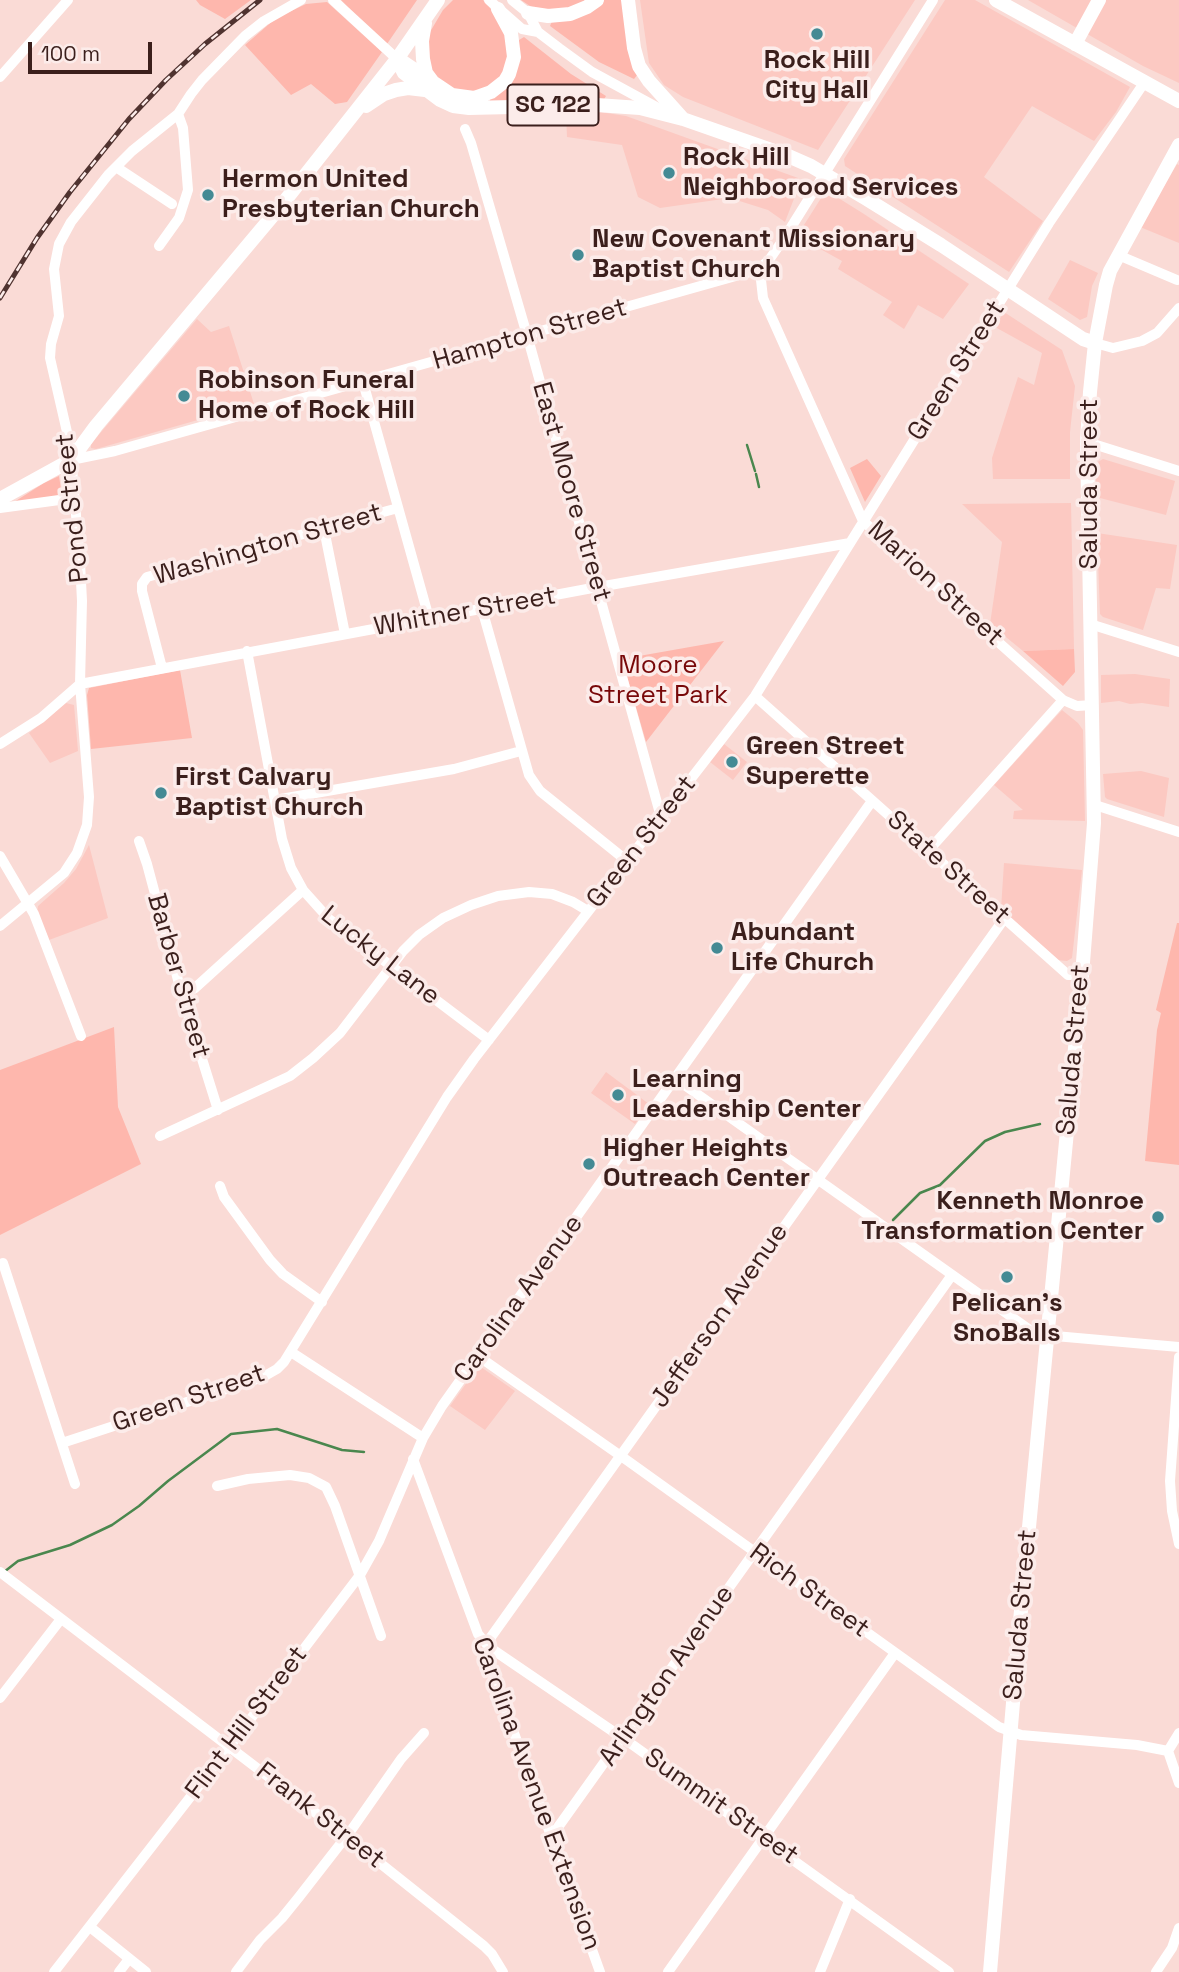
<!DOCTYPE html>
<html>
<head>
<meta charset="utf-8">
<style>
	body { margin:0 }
	#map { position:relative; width:1179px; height:1972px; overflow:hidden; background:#fadbd6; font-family:"Space Grotesk",sans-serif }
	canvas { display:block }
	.scale { position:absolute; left:28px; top:42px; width:124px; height:32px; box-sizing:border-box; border:4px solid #3b1f1c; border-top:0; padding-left:9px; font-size:21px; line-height:24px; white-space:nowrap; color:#3b1f1c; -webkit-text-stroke:5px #fcecea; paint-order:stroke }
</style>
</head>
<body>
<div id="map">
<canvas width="1179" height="1972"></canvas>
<div class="scale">100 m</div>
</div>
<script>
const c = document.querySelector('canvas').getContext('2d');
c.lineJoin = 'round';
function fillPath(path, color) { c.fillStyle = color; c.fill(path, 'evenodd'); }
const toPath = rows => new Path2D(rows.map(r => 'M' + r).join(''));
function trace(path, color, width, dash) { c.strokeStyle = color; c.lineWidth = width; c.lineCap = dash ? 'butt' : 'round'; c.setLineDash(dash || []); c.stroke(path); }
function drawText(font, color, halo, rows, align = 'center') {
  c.font = font + ' "Space Grotesk",sans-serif'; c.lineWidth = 7; c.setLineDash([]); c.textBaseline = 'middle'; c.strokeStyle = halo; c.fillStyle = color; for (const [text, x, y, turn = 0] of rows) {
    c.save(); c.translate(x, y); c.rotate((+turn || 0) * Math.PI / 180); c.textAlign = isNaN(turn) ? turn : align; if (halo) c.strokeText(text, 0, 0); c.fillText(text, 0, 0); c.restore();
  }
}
fillPath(toPath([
	[640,0,915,0,818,150,683,97,664,85,649,63],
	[945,0,975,0,1130,87,1116,112,1094,141,1032,106,984,177,1043,221,1009,272,845,166,844,159],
	[1028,0,1179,0,1179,83,1143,66],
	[593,111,626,116,798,178,800,183,785,222,768,210,730,198,660,208,638,197,622,145,567,137,566,113],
	[1177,164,1179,165,1179,243,1140,227],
	[826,194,832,194,864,214,969,284,943,319,918,305,904,329,883,315,892,302,838,269,842,261,797,236,823,195],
	[1070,260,1098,273,1092,286,1087,317,1080,320,1048,299],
	[1004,312,1062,350,1075,386,1070,432,1070,479,993,479,992,458,1018,377,1034,385,1042,353,995,327],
	[197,319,211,332,229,326,254,404,96,449,91,448,91,444],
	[1103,459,1175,481,1166,515,1096,497,1096,463],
	[1071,503,1074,649,1023,651,990,624,1002,542,962,504],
	[1097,533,1177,545,1170,589,1156,588,1143,630,1103,617,1100,614],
	[1135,674,1170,679,1169,707,1142,703,1130,704,1119,701,1101,703,1101,675],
	[66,703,74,705,78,751,50,763,29,733],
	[1062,710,1078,723,1083,730,1085,821,1013,819,1014,811,1023,810,994,785],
	[724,744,747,762,733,780,710,762],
	[1141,771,1169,778,1164,817,1107,799,1105,797,1103,774],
	[89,845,108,918,49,940,37,912,38,906,64,883,76,869],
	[1004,863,1082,870,1072,958,1067,961,1057,960,1001,909],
	[606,1072,649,1104,635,1124,591,1093],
	[478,1367,481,1367,515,1391,485,1430,450,1406]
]), '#fcc9c2');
fillPath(toPath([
	[196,0,251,0,225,19,200,5],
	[341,0,417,0,387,44,379,40],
	[453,0,483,0,497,16,502,25,509,50,503,75,493,85,479,90,465,93,438,83,429,67,426,52,430,32,443,10],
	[521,0,589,0,558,12,533,8],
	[603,0,623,0,638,74,634,79,599,62,550,26,552,21],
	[327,2,382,52,347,102,335,104,311,84,291,95,245,45,276,18,306,4],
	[524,37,571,74,606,96,603,101,490,103,490,98,519,40],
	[867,459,881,476,865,502,850,468],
	[59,476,62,496,14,502,44,483],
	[724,641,646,742,622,659],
	[1074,649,1075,672,1063,686,1023,651],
	[180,670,192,738,91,749,87,695,89,688],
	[1177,923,1179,923,1179,1165,1145,1161,1157,1030,1161,1013,1156,1010],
	[114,1027,118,1107,141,1164,0,1235,0,1070]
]), '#feb7ad');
trace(toPath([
	[747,445,755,471],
	[756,474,759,487],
	[893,1220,920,1193,940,1185,985,1141,1005,1132,1040,1124],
	[4,1572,18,1561,70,1545,112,1525,139,1506,168,1481,231,1434,277,1429,342,1450,364,1452]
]), '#4a874e', 2.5);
trace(toPath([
	[333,0,397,59],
	[489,0,522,29,538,32],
	[512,0,528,13,538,32,559,48,592,72,658,108],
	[0,77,68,0],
	[465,129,471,143,527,335,661,817],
	[116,167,172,204],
	[159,246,179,218,188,190,183,128,178,114],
	[1118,255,1177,280],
	[768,263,761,280,763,298,863,521,1063,700],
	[1095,343,1113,348,1142,341,1157,333,1179,308],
	[363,382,429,618],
	[1087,442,1179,471],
	[71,460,115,451,757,270,769,260,785,237,933,0],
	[0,508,74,498],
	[324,529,345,634],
	[482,609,529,775,540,791,627,861],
	[1090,624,1179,652],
	[247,651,282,839,291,868,303,890,329,919,489,1040],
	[162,668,142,591,142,584,147,577,398,508],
	[755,696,1068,975,1082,975],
	[0,744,41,718,80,684,587,589,850,543],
	[275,800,454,769,521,751],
	[1095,805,1179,832],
	[139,841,147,864,182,995,218,1110],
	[929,850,1063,700,1077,706,1093,705],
	[0,856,34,914,81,1036],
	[0,926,64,873,77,853,87,825,89,797,80,684,82,601,80,562,70,445,50,358,51,344,59,316,54,269,59,244,71,222,108,175,132,151,178,114,191,94,202,80,245,36,264,21,301,0],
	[182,995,195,988,303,890],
	[676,1079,1030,1330,1055,1336,1179,1347],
	[160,1136,290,1076,313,1058,340,1033,403,951,419,935,443,918,471,905,498,896,529,892,552,894,573,902,588,911],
	[220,1186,224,1197,270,1260,283,1274,322,1302],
	[3,1263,75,1484],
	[291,1352,423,1438],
	[478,1356,628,1461,999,1727,1021,1735,1137,1745,1168,1751],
	[1179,1357,1170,1481,1172,1511,1179,1544],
	[62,1443,263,1377,277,1369,284,1362,447,1097,474,1059,755,696,1049,223,1144,83],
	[413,1459,478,1634,489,1647,487,1658,600,1972],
	[217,1486,248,1479,290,1475,309,1478,326,1487,335,1506,381,1636],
	[0,1572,346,1836,484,1946,492,1954,503,1972],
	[0,1698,61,1619],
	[1179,1733,1168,1751,1179,1783],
	[551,1837,952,1275],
	[90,1927,146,1972],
	[54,1972,230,1746,360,1575,379,1541,423,1438,442,1406,872,801],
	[119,1972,129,1959],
	[236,1972,260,1940,282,1918,299,1897,352,1829,401,1759,424,1733],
	[668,1972,895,1653],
	[820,1972,850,1899],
	[949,1972,630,1743,489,1647,491,1637,1004,919],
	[1156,1972,1172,1948,1179,1928]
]), '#fff', 10);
trace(toPath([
	[628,0,634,48,639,66,649,81,683,119],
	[996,0,1179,101],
	[528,13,548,16,570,14,587,7,597,0],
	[425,23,422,41,423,59,426,73,432,81],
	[1075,44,1099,0],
	[397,59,404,73,440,100,453,106,469,108,597,105,640,108,683,119,786,155,811,166,865,198,941,245,1083,339,1095,343],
	[403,62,452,95,474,98,491,92,505,81,509,74,514,57,511,33,498,9],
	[366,106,384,94,396,90,408,88,425,90],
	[0,499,71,460,96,426,280,207,397,59,438,0],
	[990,1972,1020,1621,1082,975,1094,823,1087,442,1090,392,1095,343,1106,285,1110,271,1179,145]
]), '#fff', 14);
const rail = toPath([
	[0,298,37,238,70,192,129,119,166,80,205,44,260,0]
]);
trace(rail, '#503330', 5);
trace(rail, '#fcecea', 2.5, [8]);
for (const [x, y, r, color] of [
	[817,34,7,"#448a94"],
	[669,173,7,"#448a94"],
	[208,195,7,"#448a94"],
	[578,255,7,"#448a94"],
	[184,396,7,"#448a94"],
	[732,762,7,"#448a94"],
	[161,793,7,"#448a94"],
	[717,948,7,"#448a94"],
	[618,1095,7,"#448a94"],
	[589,1164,7,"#448a94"],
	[1158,1217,7,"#448a94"],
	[1007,1277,7,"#448a94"]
]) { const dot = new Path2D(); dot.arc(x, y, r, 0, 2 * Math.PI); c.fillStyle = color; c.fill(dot); trace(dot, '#fcecea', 2.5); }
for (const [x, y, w] of [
	[553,105,91]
]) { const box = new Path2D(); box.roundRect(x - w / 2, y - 20.5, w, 41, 5); c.fillStyle = '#fcecea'; c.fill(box); trace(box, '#3b1f1c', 2); }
drawText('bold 24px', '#3b1f1c', null, [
	["SC 122",553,105]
]);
drawText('bold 26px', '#3b1f1c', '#fcecea', [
	["Rock Hill",817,61,"center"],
	["City Hall",817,91,"center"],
	["Rock Hill",683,158],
	["Neighborood Services",683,188],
	["Hermon United",222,180],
	["Presbyterian Church",222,210],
	["New Covenant Missionary",592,240],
	["Baptist Church",592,270],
	["Robinson Funeral",198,381],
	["Home of Rock Hill",198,411],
	["Green Street",746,747],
	["Superette",746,777],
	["First Calvary",175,778],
	["Baptist Church",175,808],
	["Abundant",731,933],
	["Life Church",731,963],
	["Learning",632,1080],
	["Leadership Center",632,1110],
	["Higher Heights",603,1149],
	["Outreach Center",603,1179],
	["Kenneth Monroe",1144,1202,"right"],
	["Transformation Center",1144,1232,"right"],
	["Pelican's",1007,1304,"center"],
	["SnoBalls",1007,1334,"center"]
], 'left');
drawText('26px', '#3b1f1c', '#fcecea', [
	["Hampton Street",530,335,-16],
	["Green Street",957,371,-58],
	["Saluda Street",1090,484,-90],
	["East Moore Street",571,492,74],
	["Pond Street",73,508,-96],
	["Washington Street",268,545,-16],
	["Marion Street",935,584,42],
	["Whitner Street",465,612,-10],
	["Green Street",642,842,-52],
	["State Street",948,868,42],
	["Lucky Lane",380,956,38],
	["Barber Street",178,976,74],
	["Saluda Street",1074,1050,-85],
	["Carolina Avenue",519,1299,-54],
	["Jefferson Avenue",720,1316,-55],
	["Green Street",189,1399,-19],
	["Rich Street",809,1591,36],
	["Saluda Street",1021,1615,-85],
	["Arlington Avenue",667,1676,-55],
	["Flint Hill Street",247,1723,-53],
	["Carolina Avenue Extension",536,1794,70],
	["Summit Street",721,1807,35],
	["Frank Street",320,1816,38]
]);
drawText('26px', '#780809', '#fcecea', [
	["Moore",658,666],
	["Street Park",658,696]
]);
</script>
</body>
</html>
